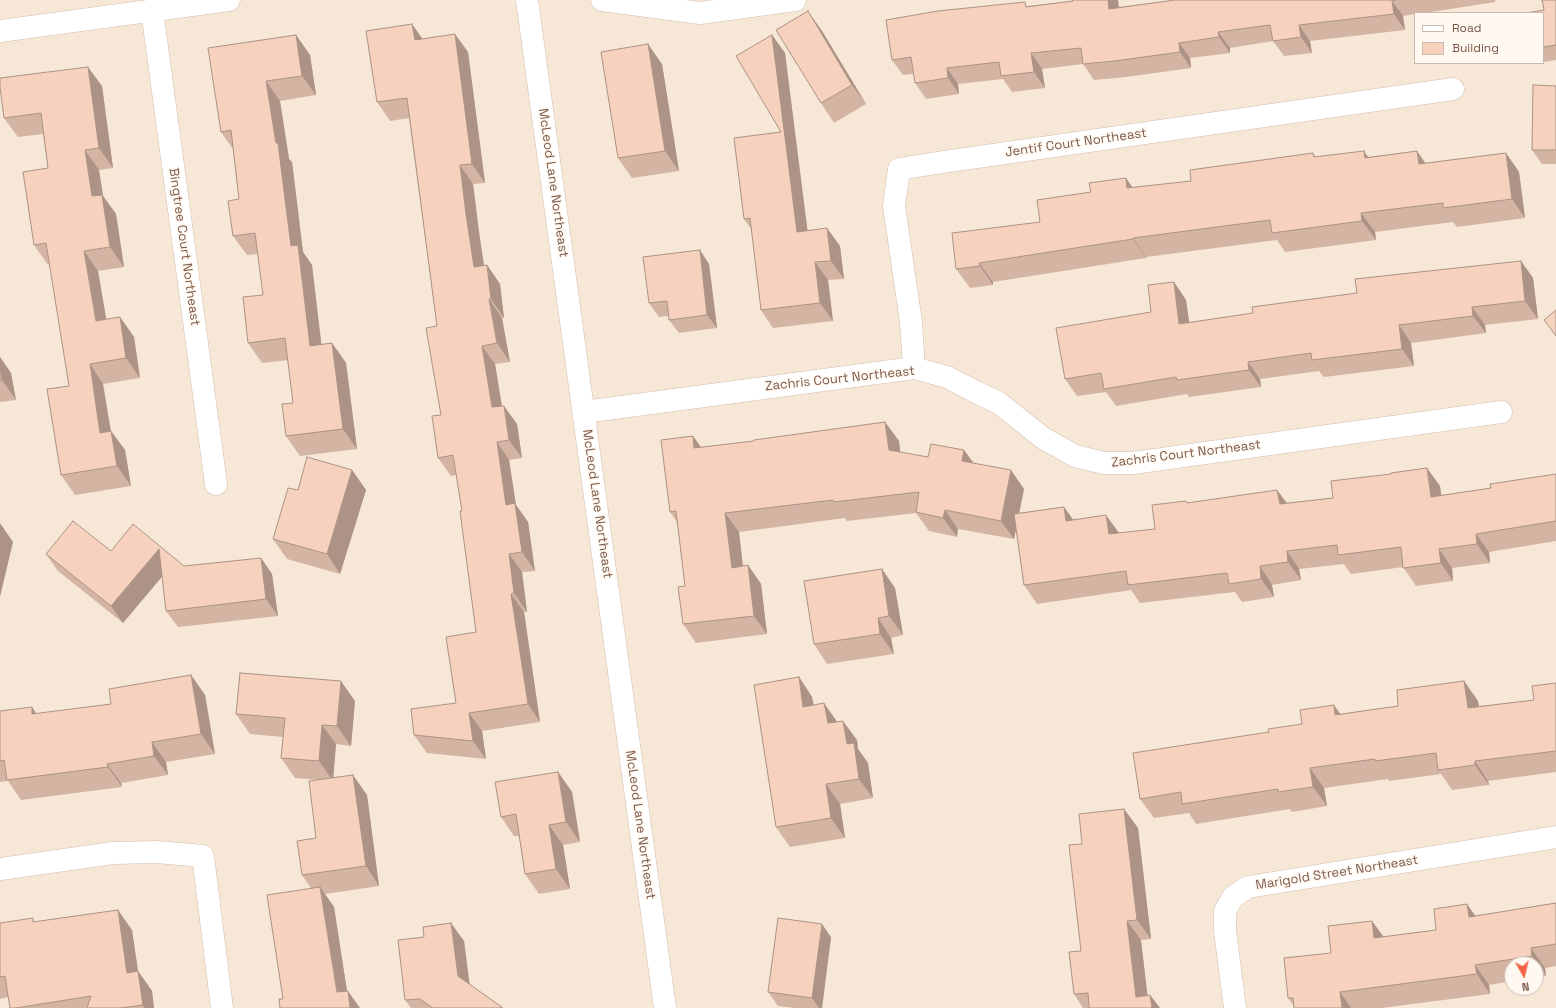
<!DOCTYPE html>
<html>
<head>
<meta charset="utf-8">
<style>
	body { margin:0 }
	#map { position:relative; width:1556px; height:1008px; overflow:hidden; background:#fef5e9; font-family:"Space Grotesk",sans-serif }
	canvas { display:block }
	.legend { position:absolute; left:1414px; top:12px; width:130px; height:52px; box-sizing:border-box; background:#fff9f1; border:1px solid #cbb9ae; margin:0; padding:5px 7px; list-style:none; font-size:12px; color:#7c5949 }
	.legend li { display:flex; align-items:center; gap:8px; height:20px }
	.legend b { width:20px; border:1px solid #cbb9ae }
	.north { position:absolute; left:1504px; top:956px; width:40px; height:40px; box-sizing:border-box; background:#fff9f1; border:1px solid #cbb9ae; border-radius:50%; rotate:172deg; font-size:11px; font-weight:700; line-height:16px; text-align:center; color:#7c5949 }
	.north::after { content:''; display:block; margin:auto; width:14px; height:18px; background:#f16445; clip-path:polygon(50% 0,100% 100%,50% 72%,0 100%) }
</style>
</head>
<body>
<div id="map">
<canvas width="1556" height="1008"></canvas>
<ul class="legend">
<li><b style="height:5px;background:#fff"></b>Road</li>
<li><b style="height:11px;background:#f6d2be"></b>Building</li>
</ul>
<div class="north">N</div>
</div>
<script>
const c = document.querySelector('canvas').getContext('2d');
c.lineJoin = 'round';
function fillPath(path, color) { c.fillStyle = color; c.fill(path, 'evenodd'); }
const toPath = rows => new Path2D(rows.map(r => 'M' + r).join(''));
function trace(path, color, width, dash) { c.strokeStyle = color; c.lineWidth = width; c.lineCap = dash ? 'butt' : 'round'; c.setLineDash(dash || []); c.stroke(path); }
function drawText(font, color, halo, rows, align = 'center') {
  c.font = font + ' "Space Grotesk",sans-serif'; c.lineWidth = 3; c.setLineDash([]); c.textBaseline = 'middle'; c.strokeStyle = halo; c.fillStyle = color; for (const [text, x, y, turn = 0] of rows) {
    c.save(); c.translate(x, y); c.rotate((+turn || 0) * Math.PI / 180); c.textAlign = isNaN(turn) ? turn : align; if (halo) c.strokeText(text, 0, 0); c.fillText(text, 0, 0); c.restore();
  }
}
fillPath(toPath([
	[0,0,1556,0,1556,1008,0,1008],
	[1415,13,1543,13,1543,63,1415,63],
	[1512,964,1536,964,1536,988,1512,988]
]), '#f7e7d6');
const minor = toPath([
	[602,0,700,13,795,0],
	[152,10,216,484],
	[0,31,229,0],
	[914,368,911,322,894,206,899,169,943,162,1453,89],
	[584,412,914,368,947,377,976,392,999,403,1043,438,1075,456,1104,463,1133,463,1501,412],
	[0,869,113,853,157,852,203,856,222,1008],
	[1235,1008,1225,931,1225,911,1233,897,1248,887,1556,837]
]);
const tertiary = toPath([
	[527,0,665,1008]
]);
trace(minor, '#d4beaf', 23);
trace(tertiary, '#d4beaf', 23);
trace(minor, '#fff', 22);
trace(tertiary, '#fff', 22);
fillPath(toPath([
	[1072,0,1118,0,1119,7,1175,0,1495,0,1495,2,1425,13,1415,13,1415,14,1403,16,1405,30,1310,41,1312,53,1284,56,1273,41,1230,48,1230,53,1190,58,1191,68,1126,77,1094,80,1083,64,1042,69,1045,88,1012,92,1003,79,958,84,959,94,926,99,915,83,913,74,903,75,892,60,1028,6,1073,1],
	[1556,0,1556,60,1543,62,1543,13,1544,10],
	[412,24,422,38,468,52,485,183,473,184,479,232,484,266,487,265,500,284,504,318,502,318,510,362,495,364,502,406,517,424,522,458,509,460,516,505,528,522,535,571,522,572,527,612,524,612,540,722,482,731,486,759,427,753,414,735,456,703,476,632,462,511,456,475,451,476,438,458,441,415,437,326,409,118,390,121,377,102],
	[822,31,866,104,834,123,821,103],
	[296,35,310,55,316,95,280,101,289,159,292,162,303,252,312,265,321,345,332,343,346,363,357,449,300,456,286,436,293,403,288,360,262,363,248,343,263,295,258,254,247,255,233,236,239,199,233,149,221,132],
	[772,35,785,53,807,230,840,246,844,279,828,280,833,321,773,328,761,310,752,230,744,219,781,132],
	[662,64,679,171,632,178,618,158],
	[102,86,113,168,99,170,103,196,116,214,124,267,98,271,106,319,120,317,134,337,140,378,103,384,111,431,125,450,131,486,75,495,61,475,69,386,50,264,48,265,34,245,48,168,43,134,18,137,4,118],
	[1556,86,1556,164,1542,164,1532,150],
	[1417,151,1425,163,1506,153,1519,172,1525,218,1457,227,1453,222,1375,232,1376,240,1285,252,1277,240,1146,257,1146,258,993,282,993,285,970,288,956,269,1091,192,1126,178,1132,188,1191,181,1313,153,1316,157,1368,157],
	[1521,261,1533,278,1538,319,1485,325,1486,333,1411,343,1414,366,1324,377,1319,371,1260,379,1261,387,1189,397,1187,394,1116,406,1106,392,1077,396,1065,379,1151,312,1174,282,1186,300,1189,323,1253,313,1357,293],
	[709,264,717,328,679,333,669,320,669,316,659,317,649,303],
	[0,357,11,373,16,400,0,402],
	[885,422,899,441,900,452,928,457,964,450,974,463,1024,489,1019,513,1064,507,1073,520,1119,533,1155,529,1188,503,1277,490,1287,503,1440,486,1441,495,1491,488,1556,474,1556,541,1489,552,1490,563,1452,568,1453,581,1416,586,1403,567,1351,574,1344,564,1299,569,1301,580,1272,585,1274,597,1242,602,1235,592,1140,603,1131,590,1037,604,1024,585,1016,529,1014,539,958,529,957,537,929,531,916,513,847,521,845,518,739,532,743,566,748,565,761,584,767,634,696,643,683,624,685,586,677,522,670,512,693,436,701,447,754,441],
	[352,470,366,490,340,574,287,559,273,539,298,490],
	[111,551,184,566,261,558,272,574,278,616,178,627,166,611,162,576,123,623,58,571,46,554],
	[895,588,903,635,891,638,894,654,827,664,814,644],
	[191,675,205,695,215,754,166,762,168,775,121,783,122,787,21,800,8,781,0,782,0,711,37,714,111,704],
	[799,677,812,697,814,705,837,722,857,740,858,749,868,763,873,798,840,804,845,838,790,847,776,827],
	[1464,681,1478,701,1479,706,1534,700,1556,683,1556,772,1488,781,1489,785,1452,790,1441,774,1389,781,1388,779,1324,788,1327,806,1292,812,1290,809,1196,824,1189,813,1154,818,1140,799,1269,732,1340,714,1398,706],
	[355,701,351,746,336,744,333,778,367,795,379,886,325,894,334,907,347,991,283,999,311,888,302,875,316,838,319,780,295,778,281,758,283,737,250,734,236,714],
	[558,772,572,792,580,842,563,845,570,889,539,894,525,874,519,836,514,836,501,817],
	[1124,809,1138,828,1151,939,1141,940,1147,995,1150,995,1160,1008,1083,1008,1074,994,1081,951,1082,844],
	[1556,903,1556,966,1545,968,1546,976,1536,977,1536,964,1512,964,1512,981,1489,985,1490,994,1382,1008,1294,1008,1294,1006,1288,998,1331,953,1383,937,1436,930,1475,916],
	[35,922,132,930,138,971,152,991,154,1008,10,1008,8,997,0,999,0,923],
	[831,937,822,1008,795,1008,778,1006,768,992],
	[464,941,469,984,503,1008,411,1008,405,1000]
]), '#d4b5a3');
fillPath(toPath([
	[1108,0,1118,0,1120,24,1109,9],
	[1392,1,1403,16,1405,30,1394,14],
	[808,11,822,31,866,104,852,85],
	[412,24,425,43,415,40],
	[1299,25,1310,41,1312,53,1301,37],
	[1218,32,1230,48,1230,53,1219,37],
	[455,34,468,52,485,183,472,164],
	[296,35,310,55,316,95,302,76],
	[772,35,785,53,810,250,797,232],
	[1179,43,1190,58,1191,68,1180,52],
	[648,44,662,64,679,171,665,151],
	[1031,53,1042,69,1045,88,1034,72],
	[88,67,102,86,113,168,99,148],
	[947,68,958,84,959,94,948,78],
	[266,81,280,101,289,159,292,162,303,252,312,265,324,366,310,346,291,246,276,143],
	[85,150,99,170,103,196,116,214,124,267,110,247,92,196],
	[1364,151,1377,170,1365,158],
	[1417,151,1430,170,1419,164],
	[1506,153,1519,172,1525,218,1512,199],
	[460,165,473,184,479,232,487,286,474,267,466,214],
	[1126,178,1139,197,1127,188],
	[1361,213,1375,232,1376,240,1362,221],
	[827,228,840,246,844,279,831,261],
	[1133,238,1146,257,1146,258,1133,239],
	[700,250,709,264,717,328,707,315],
	[84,251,98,271,110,341,96,321],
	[1521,261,1533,278,1538,319,1525,301],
	[815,262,828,280,833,321,820,303],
	[979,263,993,282,993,285,980,266],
	[487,265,500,284,504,318,491,299],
	[1174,282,1186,300,1192,342,1179,324],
	[489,299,502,318,510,362,497,343],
	[1472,307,1485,325,1486,333,1473,316],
	[120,317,134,337,140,378,126,358],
	[1399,325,1411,343,1414,366,1402,349],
	[332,343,346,363,357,449,343,429],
	[482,346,495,364,505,426,492,407],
	[0,357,11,373,16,400,2,380,0,368],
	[1248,362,1260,379,1261,387,1249,370],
	[90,364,103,384,114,452,100,433],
	[504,406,517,424,522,458,509,440],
	[885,422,899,441,902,468,889,450],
	[111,431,125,450,131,486,117,466],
	[693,436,706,455,694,448],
	[497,442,509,460,516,505,528,522,535,571,522,552,506,505],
	[964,450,977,469,962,461],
	[1427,468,1440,486,1444,515,1431,497],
	[352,470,366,490,340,574,327,554],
	[1011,470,1024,489,1014,539,1001,521],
	[1277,490,1290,508,1280,504],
	[1064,507,1077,525,1066,521],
	[945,510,958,529,957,537,943,518],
	[725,513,739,532,745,586,732,568],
	[1106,515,1119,533,1109,534],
	[0,523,13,542,0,597],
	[1476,534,1489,552,1490,563,1477,544],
	[159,549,171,566,123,623,111,606],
	[1439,549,1452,568,1453,581,1441,563],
	[1287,551,1299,569,1301,580,1288,562],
	[509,554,522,572,527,612,514,593],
	[261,558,272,574,278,616,266,599],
	[748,565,761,584,767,634,754,616],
	[1260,566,1272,585,1274,597,1261,579],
	[882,569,895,588,903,635,889,616],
	[511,594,524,612,540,722,528,704],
	[878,618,891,638,894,654,880,634],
	[191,675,205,695,215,754,201,734],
	[799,677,812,697,817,726,803,707],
	[341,681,355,701,351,746,337,726],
	[1464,681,1478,701,1481,727,1468,708],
	[824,703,838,723,828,723],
	[1334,705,1348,725,1335,715],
	[32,707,45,727,32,714],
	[469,713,482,731,486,759,473,741],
	[843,721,857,740,858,749,868,763,873,798,859,779,847,744],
	[322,725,336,744,333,781,319,761],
	[152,742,166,762,168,775,154,756],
	[1475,761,1488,781,1489,785,1475,765],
	[107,764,121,783,122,787,108,767],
	[1310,768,1324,788,1327,806,1313,787],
	[558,772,572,792,580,842,566,822],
	[353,775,367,795,379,886,366,866],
	[826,784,840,804,845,838,831,818],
	[1124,809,1138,828,1151,939,1137,920],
	[549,825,563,845,570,889,556,869],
	[320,887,334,907,349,1004,348,991,360,1008,348,1008,337,992],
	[1467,904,1481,924,1469,917],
	[118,910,132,930,138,971,152,991,154,1008,145,1008,143,1005,127,973],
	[1127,921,1141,940,1149,1008,1136,997],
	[1372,921,1386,940,1374,938],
	[451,923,464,941,471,994,458,976],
	[822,924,831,937,822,1008,819,1008,812,998],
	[1531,948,1545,968,1546,976,1532,956],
	[1475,965,1489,985,1490,994,1477,974],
	[1340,992,1351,1008,1342,1008],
	[1150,995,1160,1008,1152,1008]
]), '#ac9385');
const building = toPath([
	[1072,0,1108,0,1109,9,1175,0,1396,0,1392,1,1394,14,1299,25,1301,37,1273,41,1270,25,1218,32,1219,37,1179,43,1180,52,1115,61,1083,64,1081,48,1031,53,1034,72,1001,76,999,62,947,68,948,78,915,83,911,57,892,60,886,20,938,11,1025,2,1026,7,1073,1,1072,0],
	[1542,0,1556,0,1556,45,1543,47,1543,13,1526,13,1544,10,1542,0],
	[808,11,852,85,821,103,776,30,808,11],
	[412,24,415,40,455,34,472,164,460,165,466,214,474,267,487,265,491,299,489,299,497,343,482,346,492,407,504,406,509,440,497,442,506,505,515,503,522,552,509,554,514,593,511,594,528,704,469,713,473,741,414,735,411,709,456,703,446,637,476,632,460,511,462,511,453,455,438,458,432,416,441,415,426,328,437,326,407,98,377,102,366,31,412,24],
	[296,35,302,76,266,81,276,143,278,143,291,246,298,245,310,346,332,343,343,429,286,436,282,404,293,403,285,338,248,343,243,297,263,295,255,233,233,236,228,201,239,199,231,130,221,132,208,48,296,35],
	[772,35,797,232,827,228,831,261,815,262,820,303,761,310,750,218,744,219,734,138,781,132,736,56,772,35],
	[648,44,665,151,618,158,601,52,648,44],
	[88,67,99,148,85,150,92,196,102,195,110,247,84,251,96,321,120,317,126,358,90,364,100,433,111,431,117,466,61,475,47,389,69,386,46,243,34,245,23,172,48,168,41,113,4,118,0,87,0,78,88,67],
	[1533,85,1556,86,1556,150,1532,150,1533,85],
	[1364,151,1365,158,1417,151,1419,164,1506,153,1512,199,1443,208,1443,203,1361,213,1362,221,1272,233,1270,220,1133,238,1133,239,979,263,980,266,956,269,952,233,1040,222,1037,200,1091,192,1089,183,1126,178,1127,188,1191,181,1190,170,1313,153,1314,157,1364,151],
	[700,250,707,315,669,320,667,301,649,303,643,257,700,250],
	[1521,261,1525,301,1472,307,1473,316,1399,325,1402,349,1312,360,1311,353,1248,362,1249,370,1177,380,1176,377,1104,389,1101,373,1065,379,1056,328,1151,312,1148,285,1174,282,1179,324,1253,313,1252,307,1357,293,1355,279,1521,261],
	[1556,310,1556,336,1544,320,1556,310],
	[0,368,2,380,0,380,0,368],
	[885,422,889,450,928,457,931,444,964,450,962,461,1011,470,1001,521,945,510,943,518,916,512,919,492,834,502,833,500,725,513,732,568,748,565,754,616,683,624,678,587,685,586,676,511,670,512,661,440,693,436,694,448,754,441,754,440,885,422],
	[307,457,352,470,327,554,273,539,288,488,298,490,307,457],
	[1427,468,1431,497,1491,488,1490,484,1556,474,1556,521,1476,534,1477,544,1439,549,1441,563,1403,568,1401,547,1338,555,1337,545,1287,551,1288,562,1260,566,1261,579,1229,584,1227,573,1128,585,1126,571,1024,585,1014,514,1064,507,1066,521,1106,515,1109,534,1155,529,1152,505,1186,501,1187,503,1277,490,1280,504,1333,498,1331,481,1391,474,1391,473,1427,468],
	[73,521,111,551,133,524,184,566,261,558,266,599,166,611,159,549,111,606,46,554,73,521],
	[882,569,889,616,878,618,880,634,814,644,804,581,882,569],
	[240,673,341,681,337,726,322,725,319,761,281,758,285,718,236,714,240,673],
	[191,675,201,734,152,742,154,756,107,764,108,767,7,780,4,760,0,761,0,711,32,707,32,714,111,704,109,689,191,675],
	[799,677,803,707,824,703,828,723,843,721,847,744,854,743,859,779,826,784,831,818,776,827,754,685,799,677],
	[1464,681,1468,708,1534,700,1532,686,1556,683,1556,751,1475,761,1475,765,1438,770,1436,753,1375,761,1375,759,1310,768,1313,787,1278,792,1278,789,1182,804,1181,792,1140,799,1133,753,1269,732,1268,729,1302,724,1300,710,1334,705,1335,715,1398,706,1397,690,1464,681],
	[558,772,566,822,549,825,556,869,525,874,516,814,501,817,495,782,558,772],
	[353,775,366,866,302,875,297,841,316,838,309,781,353,775],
	[1124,809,1137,920,1127,921,1136,997,1150,995,1152,1008,1089,1008,1088,993,1074,994,1069,952,1081,951,1069,845,1082,844,1079,814,1124,809],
	[320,887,337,992,348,991,350,1008,280,1008,279,999,283,999,267,895,320,887],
	[1556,903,1556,944,1531,948,1532,956,1475,965,1477,974,1340,992,1342,1008,1294,1008,1293,998,1288,998,1284,958,1331,953,1328,926,1372,921,1374,938,1436,930,1434,909,1467,904,1469,917,1556,903],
	[118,910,127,973,138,971,143,1005,120,1008,87,1008,91,996,16,1008,10,1008,5,976,0,977,0,923,33,918,33,922,118,910],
	[778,918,822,924,812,998,768,992,778,918],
	[451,923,458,976,503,1008,433,1008,420,999,405,1000,398,940,424,937,423,927,451,923]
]);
fillPath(building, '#f6d2be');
trace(building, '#ac9385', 1);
drawText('13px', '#7c5949', '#fff9f1', [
	["Jentif Court Northeast",1076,143,-8],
	["McLeod Lane Northeast",553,183,82],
	["Bingtree Court Northeast",184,247,82],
	["Zachris Court Northeast",840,379,-6],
	["Zachris Court Northeast",1186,454,-7],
	["McLeod Lane Northeast",597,504,82],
	["McLeod Lane Northeast",640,825,82],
	["Marigold Street Northeast",1337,873,-9]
]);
</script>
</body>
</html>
